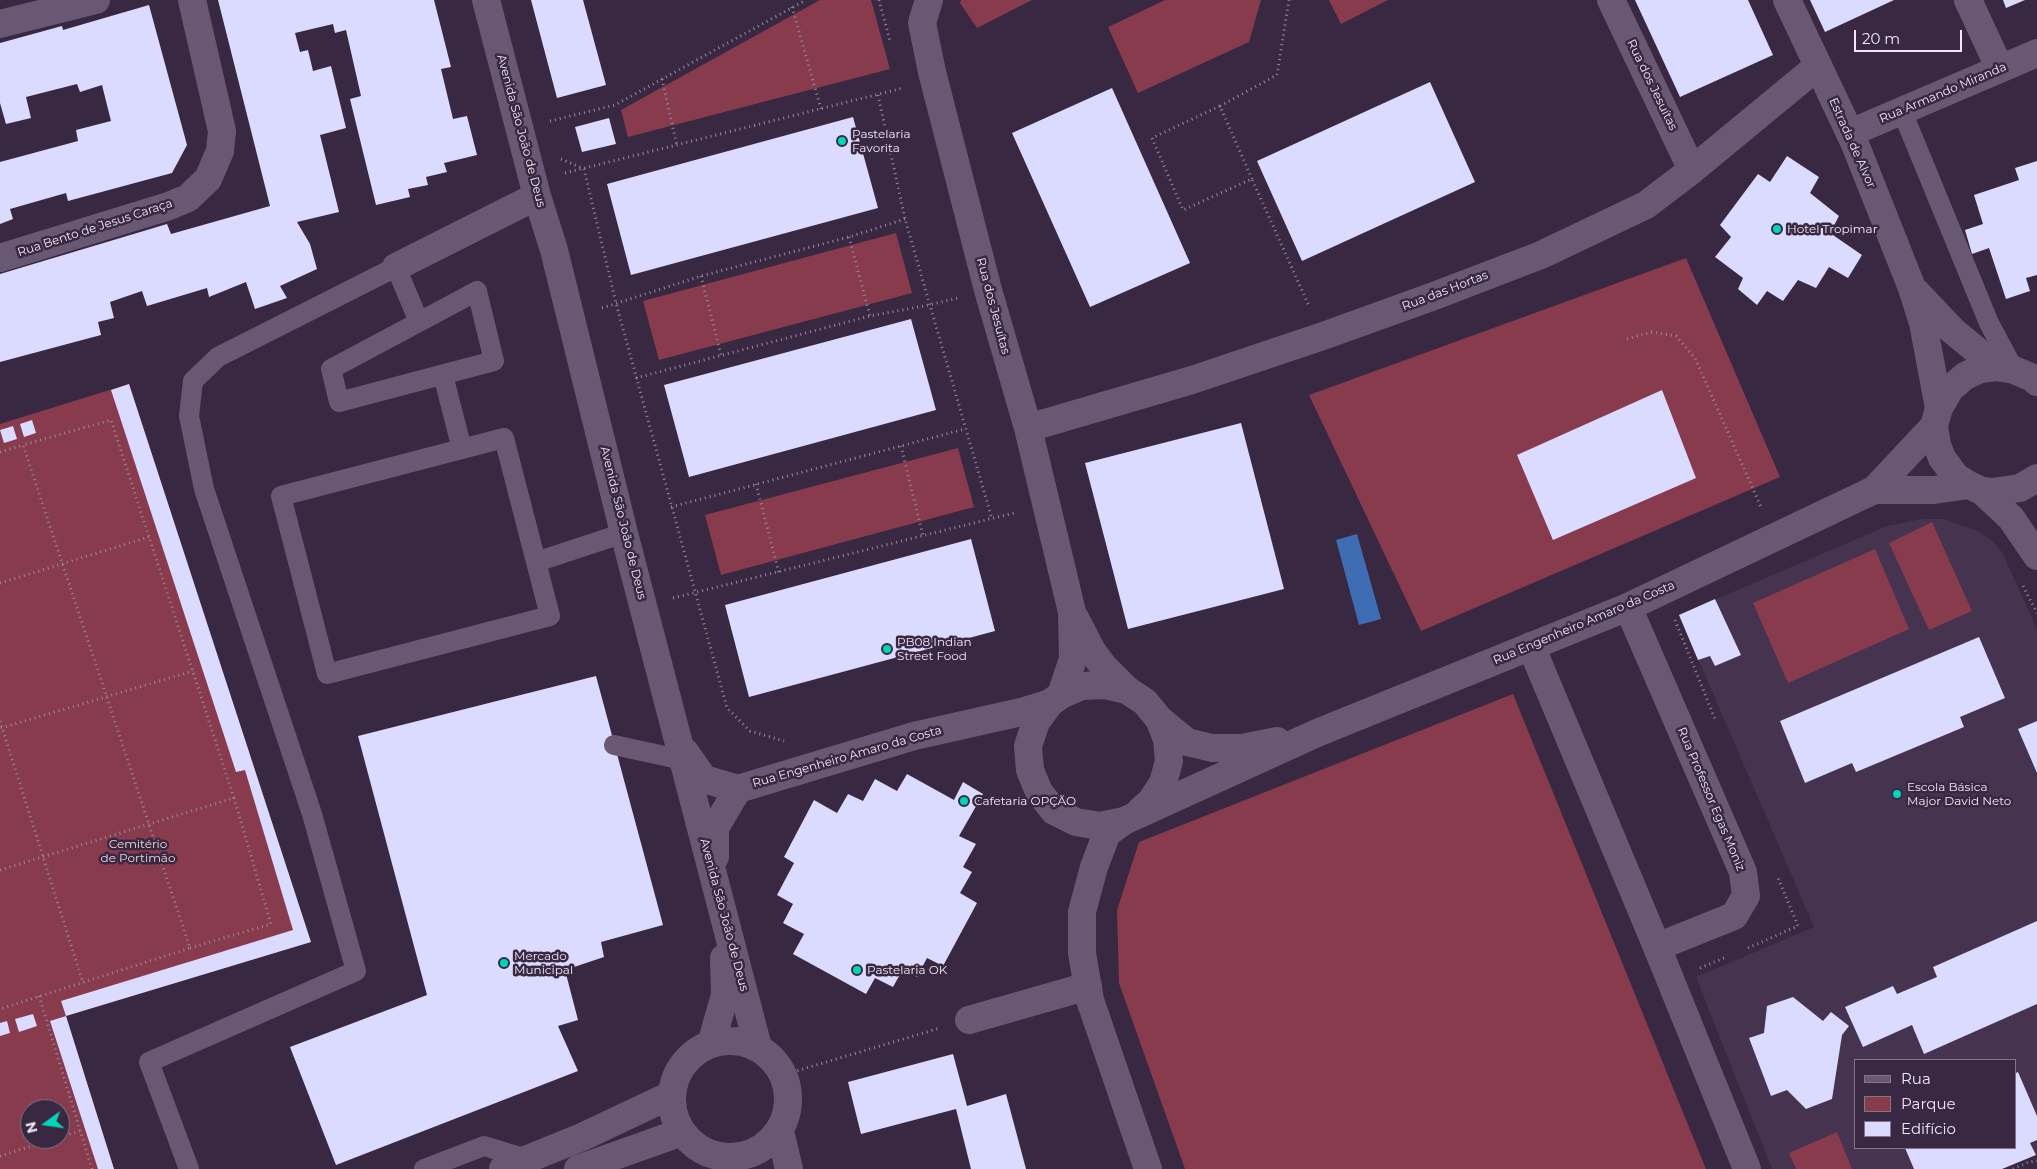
<!DOCTYPE html>
<html>
<head>
<meta charset="utf-8">
<style>
	body { margin:0 }
	#map { position:relative; width:2037px; height:1169px; overflow:hidden; background:#382841; font-family:Montserrat,sans-serif }
	canvas { display:block }
	.legend { position:absolute; left:1854px; top:1059px; width:162px; height:90px; box-sizing:border-box; background:#382841; border:1px solid #827489; margin:0; padding:6px 9px; list-style:none; font-size:15px; color:#f0e6f6 }
	.legend li { display:flex; align-items:center; gap:10px; height:25px }
	.legend b { width:25px; border:1px solid #827489 }
	.north { position:absolute; left:20px; top:1099px; width:50px; height:50px; box-sizing:border-box; background:#382841; border:1px solid #827489; border-radius:50%; rotate:256deg; font-size:14px; font-weight:700; line-height:20px; text-align:center; color:#f0e6f6 }
	.north::after { content:''; display:block; margin:auto; width:18px; height:22px; background:#00d5b7; clip-path:polygon(50% 0,100% 100%,50% 72%,0 100%) }
	.scale { position:absolute; left:1854px; top:30px; width:108px; height:22px; box-sizing:border-box; border:2px solid #f0e6f6; border-top:0; padding-left:6px; font-size:15px; line-height:18px; white-space:nowrap; color:#f0e6f6; -webkit-text-stroke:4px #382841; paint-order:stroke }
</style>
</head>
<body>
<div id="map">
<canvas width="2037" height="1169"></canvas>
<ul class="legend">
<li><b style="height:6px;background:#695873"></b>Rua</li>
<li><b style="height:14px;background:#873b4d"></b>Parque</li>
<li><b style="height:14px;background:#dbdbff"></b>Edifício</li>
</ul>
<div class="north">N</div>
<div class="scale">20 m</div>
</div>
<script>
const c = document.querySelector('canvas').getContext('2d');
c.lineJoin = 'round';
function fillPath(path, color) { c.fillStyle = color; c.fill(path, 'evenodd'); }
const toPath = rows => new Path2D(rows.map(r => 'M' + r).join(''));
function trace(path, color, width, dash) { c.strokeStyle = color; c.lineWidth = width; c.lineCap = dash ? 'butt' : 'round'; c.setLineDash(dash || []); c.stroke(path); }
function drawText(font, color, halo, rows, align = 'center') {
  c.font = font + ' Montserrat,sans-serif'; c.lineWidth = 5; c.setLineDash([]); c.textBaseline = 'middle'; c.strokeStyle = halo; c.fillStyle = color; for (const [text, x, y, turn = 0] of rows) {
    c.save(); c.translate(x, y); c.rotate((+turn || 0) * Math.PI / 180); c.textAlign = isNaN(turn) ? turn : align; if (halo) c.strokeText(text, 0, 0); c.fillText(text, 0, 0); c.restore();
  }
}
fillPath(toPath([
	[1922,519,1943,519,1955,523,1978,531,1992,541,2002,552,2037,629,2037,1154,2002,1169,1772,1169,1696,977,1814,927,1679,615,1887,526],
	[1856,1060,2016,1060,2016,1148,1856,1148]
]), '#453350');
fillPath(toPath([
	[820,0,871,0,890,69,628,137,621,110],
	[961,0,1032,0,977,28,960,3],
	[1165,0,1261,0,1249,42,1138,93,1108,27],
	[1329,0,1388,0,1341,24],
	[896,233,912,293,659,360,643,301],
	[1686,258,1780,477,1421,631,1309,395],
	[129,384,311,942,66,1016,114,1169,0,1169,0,424],
	[30,1109,60,1109,60,1139,30,1139],
	[958,448,974,507,721,575,705,515],
	[1932,522,1972,611,1929,630,1889,543],
	[1875,549,1909,629,1788,683,1753,603],
	[1513,694,1706,1169,1185,1169,1119,983,1117,910,1139,842],
	[1837,1132,1852,1169,1796,1169,1789,1153]
]), '#873b4d');
fillPath(toPath([
	[1357,534,1381,619,1359,625,1336,540]
]), '#3f6db3');
fillPath(toPath([
	[218,0,434,0,451,67,441,69,453,119,467,116,477,155,444,163,447,172,426,177,428,185,408,189,410,197,376,205,350,99,361,96,346,30,335,33,333,24,295,33,300,52,308,50,313,71,331,66,346,128,320,135,339,212,297,222,310,244,317,269,280,286,287,298,255,309,246,282,209,297,207,288,147,306,142,291,110,302,114,318,98,322,101,335,0,362,0,274,167,224,171,234,270,206],
	[531,0,583,0,606,85,557,98],
	[1635,0,1748,0,1773,55,1680,97],
	[1810,0,1894,0,1825,32],
	[2003,0,2025,0,2006,8],
	[149,5,187,145,172,173,68,201,66,193,10,209,13,219,0,224,0,162,78,141,76,130,111,121,102,85,80,92,77,84,26,97,31,118,6,124,0,103,0,43,62,26,63,30],
	[1430,82,1475,182,1302,261,1257,161],
	[1112,88,1190,263,1090,307,1012,133],
	[853,117,878,208,631,275,607,184],
	[609,118,616,144,582,152,575,127],
	[1787,156,1819,177,1810,193,1839,216,1830,233,1862,255,1848,278,1829,267,1816,288,1798,280,1783,301,1767,291,1757,305,1738,289,1743,278,1715,257,1731,237,1720,225,1758,174,1770,182],
	[2037,161,2037,275,2026,278,2030,291,2006,299,1989,248,1972,254,1965,230,1983,224,1974,195,2019,180,2015,168],
	[911,319,936,410,689,477,664,385],
	[129,384,311,942,66,1016,114,1169,98,1169,50,1021,66,1016,61,1001,293,930,245,770,236,772,111,390],
	[1662,390,1696,478,1553,540,1517,455],
	[32,420,36,433,24,437,20,424],
	[1241,423,1284,589,1128,629,1085,463],
	[13,426,17,439,4,443,0,430],
	[971,539,995,631,749,697,725,605],
	[1715,599,1741,655,1715,666,1710,656,1698,660,1679,615],
	[1979,637,2005,698,1960,717,1964,727,1856,772,1852,763,1805,783,1780,721],
	[596,676,663,925,601,942,604,957,565,970,578,1020,558,1026,578,1071,336,1165,290,1047,427,995,358,736],
	[2037,721,2037,773,2018,729],
	[907,774,954,800,963,782,983,794,959,836,976,844,963,867,972,872,960,893,977,903,943,966,927,958,917,977,903,969,893,987,875,978,866,994,793,954,804,934,783,923,793,904,777,895,794,863,784,857,814,800,837,813,848,794,863,801,875,779,897,791],
	[2037,921,2037,1004,1924,1054,1912,1025,1863,1047,1845,1007,1893,986,1897,994,1937,977,1933,967],
	[1793,997,1823,1021,1831,1012,1849,1026,1842,1035,1832,1099,1806,1109,1787,1090,1771,1096,1749,1038,1764,1033,1767,1006],
	[33,1014,37,1026,19,1032,15,1019],
	[7,1021,10,1033,0,1036,0,1023],
	[953,1054,967,1106,1006,1094,1026,1169,971,1169,956,1109,861,1134,848,1082],
	[2018,1072,2037,1116,2037,1140,2030,1143,2036,1155,2002,1169,1914,1169,1905,1148,2016,1148,2016,1073]
]), '#dbdbff');
trace(toPath([
	[879,0,890,41],
	[792,7,821,109],
	[662,79,677,146],
	[878,95,905,219,992,519],
	[1220,106,1277,75,1289,0],
	[550,121,615,105,806,0],
	[561,159,584,169,616,303,727,708,750,731,784,741],
	[565,173,903,88],
	[1252,179,1220,106,1152,138,1183,210,1252,179,1309,306],
	[849,237,870,316],
	[701,276,721,355],
	[602,308,701,276,849,237,905,219],
	[1627,339,1652,332,1676,336,1695,358,1761,507],
	[636,378,870,316,929,305,958,298],
	[901,446,923,536],
	[0,452,23,445,190,948,0,1009],
	[756,484,779,573],
	[671,507,965,429],
	[0,583,149,537],
	[2023,586,2037,613],
	[673,598,1014,513],
	[1675,620,1715,719],
	[0,721,83,983],
	[1,728,193,671],
	[0,870,234,798,111,420,23,445],
	[190,948,271,924,234,798],
	[1748,948,1798,926,1778,878],
	[1700,968,1724,958],
	[39,996,92,1169],
	[783,1075,940,1028],
	[60,1137,80,1131],
	[0,1156,54,1139],
	[2013,1169,2029,1162,2037,1161]
]), '#978a9e', 3, [1, 4]);
trace(toPath([
	[1902,111,1989,323,2014,370],
	[477,291,494,361,339,402,331,369,477,291],
	[443,375,462,449],
	[504,438,550,616,327,674,281,496,504,438],
	[536,562,624,533],
	[614,745,683,760],
	[189,1169,149,1062,356,971,312,814,204,489,189,416,193,381,218,357,396,267,419,322],
	[424,1169,484,1146,527,1159]
]), '#695873', 20);
trace(toPath([
	[929,0,922,23,932,72,988,290,1028,428,1072,612,1073,659,1061,695],
	[1611,0,1692,170],
	[1968,0,2000,69],
	[0,24,96,0],
	[1850,133,2037,53],
	[0,258,169,206,188,198,208,179,220,151,222,131,192,0],
	[396,267,537,196],
	[1028,428,1192,380,1323,336,1434,296,1541,255,1646,205,1692,170,1818,66],
	[1628,607,1743,872,1746,896,1734,916,1657,947],
	[1075,618,1092,651,1104,667,1127,690],
	[1531,646,1657,947,1747,1169],
	[969,1020,1088,986]
]), '#695873', 28);
trace(toPath([
	[486,0,537,196,554,250,624,533,758,1047],
	[1787,0,1855,144,1912,288,1923,323,1939,408],
	[1916,292,1953,331,1997,367],
	[2037,382,2033,378,2014,370,1997,367,1980,369,1965,376,1950,389,1939,408,1934,426,1937,445,1942,458,1956,477,1969,485,1982,491,1992,492,2020,488,2037,478],
	[1874,490,1934,490,1969,485],
	[1982,491,2011,518,2037,556],
	[685,752,704,779,738,789],
	[1140,811,1151,801,1163,783,1169,761,1167,739,1159,719],
	[1124,821,1100,826,1076,822,1054,811,1039,792,1030,770,1028,746,1036,722,1050,703,1061,695,1082,686,1105,685,1127,690,1145,702,1159,719,1187,742,1212,748,1242,748,1277,741],
	[715,857,715,828,738,789,914,736,1021,712,1050,703],
	'672 1099a58 58 0 1 1 116 0a58 58 0 1 1-116 0Z',
	[711,1044,725,995,724,958],
	[780,1131,789,1169],
	[503,1169,582,1137,671,1095],
	[578,1169,682,1132],
	[1148,1169,1090,1000,1082,953,1082,912,1094,867,1107,833,1124,821,1317,733,1628,607,1874,490,1934,426]
]), '#695873', 28);
for (const [x, y, r, color] of [
	[842,141,5,"#00d5b7"],
	[1777,229,5,"#00d5b7"],
	[887,649,5,"#00d5b7"],
	[1897,794,5,"#00d5b7"],
	[964,801,5,"#00d5b7"],
	[504,963,5,"#00d5b7"],
	[857,970,5,"#00d5b7"]
]) { const dot = new Path2D(); dot.arc(x, y, r, 0, 2 * Math.PI); c.fillStyle = color; c.fill(dot); trace(dot, '#382841', 2); }
drawText('12px', '#f0e6f6', '#382841', [
	["Rua dos Jesuítas",1652,85,64],
	["Rua Armando Miranda",1943,93,-23],
	["Avenida São João de Deus",521,131,75],
	["Estrada de Alvor",1852,143,66],
	["Rua Bento de Jesus Caraça",95,228,-18],
	["Rua das Hortas",1445,291,-21],
	["Rua dos Jesuítas",993,306,75],
	["Avenida São João de Deus",623,523,76],
	["Rua Engenheiro Amaro da Costa",1584,623,-23],
	["Rua Engenheiro Amaro da Costa",847,757,-16],
	["Rua Professor Egas Moniz",1711,799,67],
	["Avenida São João de Deus",724,915,75]
]);
drawText('12px', '#f0e6f6', '#382841', [
	["Pastelaria",852,134],
	["Favorita",852,148],
	["Hotel Tropimar",1787,229],
	["PB08 Indian",897,642],
	["Street Food",897,656],
	["Escola Básica",1907,787],
	["Major David Neto",1907,801],
	["Cafetaria OPÇÃO",974,801],
	["Mercado",514,956],
	["Municipal",514,970],
	["Pastelaria OK",867,970]
], 'left');
drawText('12px', '#f0d5d9', '#382841', [
	["Cemitério",138,844],
	["de Portimão",138,858]
]);
</script>
</body>
</html>
